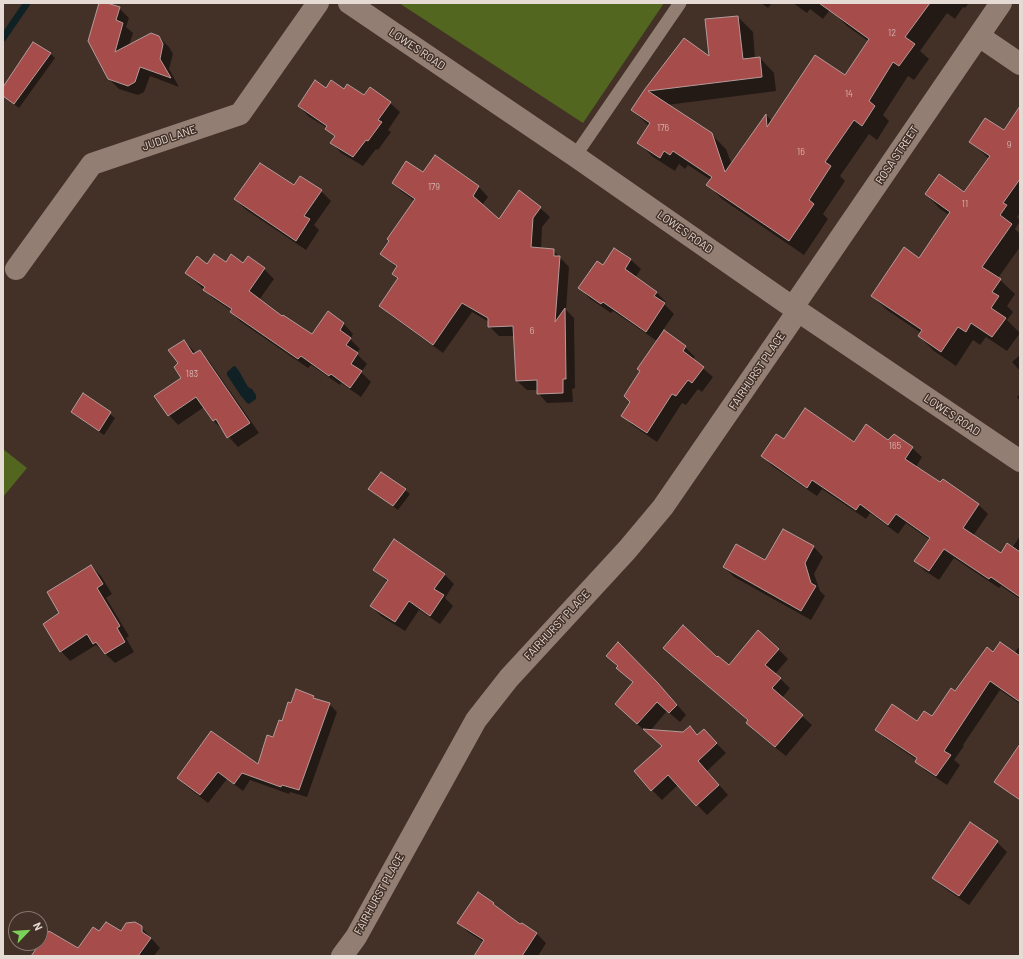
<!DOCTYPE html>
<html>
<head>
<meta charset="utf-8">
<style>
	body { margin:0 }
	#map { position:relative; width:1023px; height:959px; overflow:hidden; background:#433128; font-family:Barlow,sans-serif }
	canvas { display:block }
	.frame { position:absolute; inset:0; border:4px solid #e6dad4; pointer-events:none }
	.north { position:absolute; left:8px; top:911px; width:40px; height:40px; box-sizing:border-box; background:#433128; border:1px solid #84756d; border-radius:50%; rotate:65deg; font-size:11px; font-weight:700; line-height:16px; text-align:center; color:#e6dad4 }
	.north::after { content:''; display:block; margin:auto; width:14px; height:18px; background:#79d157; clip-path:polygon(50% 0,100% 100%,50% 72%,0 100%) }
</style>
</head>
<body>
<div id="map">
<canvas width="1023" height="959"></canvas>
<div class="frame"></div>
<div class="north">N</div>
</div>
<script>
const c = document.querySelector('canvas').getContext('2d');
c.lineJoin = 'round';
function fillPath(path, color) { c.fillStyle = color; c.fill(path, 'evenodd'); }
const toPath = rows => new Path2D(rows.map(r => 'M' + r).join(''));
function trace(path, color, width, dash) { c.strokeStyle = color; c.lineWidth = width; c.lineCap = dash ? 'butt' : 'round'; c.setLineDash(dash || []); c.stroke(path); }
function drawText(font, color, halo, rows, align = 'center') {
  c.font = font + ' Barlow,sans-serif'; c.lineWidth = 3; c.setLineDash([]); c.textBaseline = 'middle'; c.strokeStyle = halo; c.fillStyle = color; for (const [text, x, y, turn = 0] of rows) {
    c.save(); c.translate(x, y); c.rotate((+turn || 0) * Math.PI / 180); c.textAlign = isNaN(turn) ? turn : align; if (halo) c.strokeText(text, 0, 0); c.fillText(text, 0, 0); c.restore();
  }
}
fillPath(toPath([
	[399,3,664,3,583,123],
	[3,449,27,468,3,497]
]), '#52661f');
fillPath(toPath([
	[234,366,235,366,239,371,248,387,252,389,256,395,256,399,249,404,247,403,241,396,227,375,227,372]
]), '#102126');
fillPath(toPath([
	[100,3,119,8,129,18,126,27,133,33,129,46,159,37,169,47,173,54,169,69,179,87,150,76,144,92,138,95,119,89,109,79],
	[761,3,772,3,768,8],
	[793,3,835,3,823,19,810,9,807,13],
	[838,3,969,3,965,8,963,7,955,19,947,13,920,51,929,59,914,80,908,76,883,115,889,121,877,140,869,134,840,176,845,181,823,214,828,219,804,255,722,199,708,185,711,180,688,165,685,169,679,164,675,171,653,157,638,142,649,126,632,110,646,89,710,58,738,17,753,32,755,59,760,58,774,73,776,91,667,105,711,134,726,149,732,165,766,115,773,122,846,76,868,41,847,26,832,11],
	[34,43,51,54,55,58,19,108,3,95,3,88],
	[327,90,344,90,390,103,400,112,388,130,391,132,378,150,376,149,363,166,341,153,332,143,335,138,327,128,308,116,299,106],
	[1020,123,1020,213,1017,217,1020,221,1015,229,1020,234,1020,247,998,278,1015,294,1007,306,1013,312,1007,320,1020,333,1007,351,986,337,980,345,973,340,956,366,934,351,919,336,921,333,887,310,872,296,919,259,949,215,940,209,926,194,964,194,989,159,971,142,1005,132],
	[435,157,479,187,488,197,482,205,499,220,540,208,550,217,542,227,541,249,553,250,569,267,566,310,574,318,575,388,572,389,573,402,547,403,538,393,538,390,527,390,517,381,515,336,499,336,489,326,489,322,472,312,443,353,390,315,380,305,398,279,393,274,397,268,381,253,415,201,402,192,393,183,424,174],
	[295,187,321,191,331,201,314,225,319,230,306,250,245,209,235,199],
	[615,249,631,260,641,269,635,278,657,293,666,302,665,305,674,314,663,330,685,347,695,357,693,360,713,377,702,392,698,389,686,405,682,403,657,442,632,425,623,416,631,402,641,372,638,369,657,341,613,311,611,313,589,298,580,288,603,267],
	[226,264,243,265,264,269,274,279,259,300,282,318,312,335,328,312,344,324,353,334,350,339,360,349,356,353,367,364,361,372,371,382,361,397,341,383,340,385,311,365,308,368,241,322,231,312,232,311,214,299,186,273,207,265],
	[184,341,196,353,199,351,209,361,259,433,238,447,214,421,220,417,214,419,214,421,204,407,178,425,169,415,182,378,179,363],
	[1020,355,1020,371,1012,362],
	[84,394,115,418,104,435,76,416,72,412],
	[1020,394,1020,401,1017,397],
	[784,440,854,443,888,442,912,448,922,457,916,467,941,484,978,504,988,514,973,536,1001,554,1012,548,1020,536,1020,599,1001,586,999,588,954,558,939,580,925,571,916,561,930,540,906,523,898,534,870,513,866,519,822,489,817,496,772,466,763,456],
	[369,489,405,490,410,494,398,510],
	[783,530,814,547,823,557,814,574,820,591,825,596,811,620,734,577,724,567,766,561],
	[91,566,101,576,112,594,106,598,129,636,126,638,134,652,115,663,96,645,70,661,61,651,60,614],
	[374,570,444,574,454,584,445,598,453,606,440,624,419,610,405,631,381,616,371,606,388,582],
	[618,644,667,693,686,715,680,722,667,711,650,731,698,736,704,731,726,753,707,771,728,795,707,815,678,785,662,800,652,790,663,747,626,714,634,683,617,668,618,667,607,656],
	[1020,646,1020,704,1000,690,963,745,964,746,954,760,960,765,947,785,926,771,916,761,917,760,886,739,876,730,917,723,932,717,993,653,1014,653],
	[664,648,717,658,729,666,778,649,788,659,775,674,790,688,782,698,812,725,786,756,757,733,747,723,748,721],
	[314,697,317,700,329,704,337,712,307,797,290,792,289,794,250,780,243,791,227,779,208,803,186,786,178,778,258,766,292,704],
	[1020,759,1020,801,995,782],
	[997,842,1007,852,969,905,943,887,933,878],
	[493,903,500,910,520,925,522,924,537,934,546,943,538,956,475,956,484,942,468,932,458,922],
	[141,927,160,948,154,956,90,956,99,932,121,933]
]), '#0007');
trace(toPath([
	[3,38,27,3]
]), '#102126', 7);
const building = toPath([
	[99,3,107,3,120,7,116,20,123,23,115,52,151,33,159,36,163,44,160,59,171,78,140,67,135,82,128,86,108,79,88,41,99,3],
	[819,3,930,3,905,37,915,44,899,66,893,62,869,101,875,106,862,126,854,120,825,162,831,166,809,200,814,204,789,241,706,185,712,177,673,151,670,155,664,151,660,158,637,143,650,123,631,110,645,89,684,38,709,56,705,19,738,16,743,59,760,57,762,77,648,91,712,133,725,172,766,114,767,127,815,55,845,75,869,39,819,3],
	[33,42,51,53,14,104,3,96,3,87,33,42],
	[315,80,326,88,331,80,344,89,347,84,364,95,370,87,391,102,378,120,382,122,368,141,366,140,353,157,330,143,335,136,325,129,327,126,298,106,315,80],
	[1020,106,1020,179,1003,203,1007,205,1000,215,1012,224,982,267,1001,279,992,292,999,296,991,308,1006,318,992,337,971,323,966,332,958,327,941,352,918,336,922,330,871,296,904,247,919,258,950,212,925,194,939,174,964,192,990,156,969,142,985,118,1004,130,1020,106],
	[435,155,479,186,473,196,499,219,519,190,541,207,533,218,531,247,554,249,554,256,560,256,555,322,565,308,566,379,563,379,563,393,537,394,537,380,516,381,513,326,488,327,488,318,462,303,433,345,379,306,398,278,392,274,397,266,380,254,389,241,387,239,415,199,392,183,406,161,423,172,435,155],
	[260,163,294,185,300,176,322,190,304,216,310,219,296,241,234,199,260,163],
	[614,248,631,259,625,269,657,292,654,296,665,303,646,332,603,302,601,304,578,288,597,261,603,265,614,248],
	[214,254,226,262,231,254,243,263,248,256,265,268,249,291,282,316,283,315,312,334,328,311,344,323,340,330,351,338,346,345,358,353,351,364,362,371,350,388,331,374,329,376,301,356,298,359,230,312,232,309,203,290,205,287,185,273,197,256,207,264,214,254],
	[664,330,686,346,683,351,704,367,692,383,688,380,676,396,672,394,647,433,621,416,630,402,624,396,640,371,637,369,664,330],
	[184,340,193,354,200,350,250,423,227,438,216,419,213,421,196,397,168,416,154,396,181,378,174,367,178,363,168,350,184,340],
	[83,393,111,412,99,431,71,412,83,393],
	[805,408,854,442,866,424,888,440,894,434,913,447,905,459,940,482,943,479,979,504,963,528,1001,553,1007,543,1020,552,1020,597,991,577,989,579,944,549,929,571,914,561,930,538,896,514,888,525,860,504,856,510,812,480,807,488,761,456,776,434,784,439,805,408],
	[381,472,406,489,393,506,368,489,381,472],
	[783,529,814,546,805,563,811,583,816,586,801,611,723,567,736,544,765,560,783,529],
	[394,539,445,574,434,589,444,595,430,616,409,601,395,622,370,606,388,580,373,570,394,539],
	[91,565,103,584,97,588,120,626,117,628,125,642,105,654,96,642,93,644,87,634,60,652,43,624,59,613,47,592,91,565],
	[683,625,717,657,718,656,729,665,758,630,779,649,765,665,781,678,772,688,803,715,775,747,746,723,748,720,663,648,683,625],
	[618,642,657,682,677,705,669,713,657,702,637,724,615,704,633,682,616,668,618,666,606,656,618,642],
	[1000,642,1020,656,1020,702,990,681,944,751,951,755,936,776,915,762,917,758,875,730,892,704,917,721,924,711,932,716,951,688,955,691,987,647,993,652,1000,642],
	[296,689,314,696,313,698,330,703,299,790,282,785,281,787,242,773,234,784,218,772,200,795,177,778,211,731,258,764,267,735,273,737,279,720,282,721,288,702,291,703,296,689],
	[690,726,697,735,704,729,717,743,698,761,719,785,696,806,668,775,651,791,634,771,662,746,643,729,683,732,690,726],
	[1020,744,1020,800,994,782,1020,744],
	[970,822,998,841,959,896,932,878,970,822],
	[478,892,494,903,493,904,520,924,522,923,537,933,522,956,474,956,484,940,457,923,478,892],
	[106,922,121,931,126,923,135,922,142,926,142,932,151,938,138,956,31,956,49,931,78,948,93,927,99,931,106,922]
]);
fillPath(building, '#a64c4a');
trace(building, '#b49b99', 1);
trace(toPath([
	[575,156,680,3]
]), '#937e73', 13);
trace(toPath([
	[979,36,1020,64],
	[16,269,92,164,240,114,318,3],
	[793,307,1001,3],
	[342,956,356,937,476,720,509,678,627,550,663,507,798,311]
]), '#937e73', 22);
trace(toPath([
	[349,3,575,156,798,311,1020,461]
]), '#937e73', 22);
drawText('9px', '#d6b6b2', null, [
	["12",892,33],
	["14",849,94],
	["176",663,128],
	["9",1009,145],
	["16",801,152],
	["179",434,187],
	["11",965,204],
	["6",532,331],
	["183",192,374],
	["165",895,446]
]);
drawText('11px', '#e6dad4', '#433128', [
	["LOWES ROAD",417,49,34],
	["JUDD LANE",169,138,-19],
	["ROSA STREET",897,155,-56],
	["LOWES ROAD",685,232,35],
	["FAIRHURST PLACE",757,371,-56],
	["LOWES ROAD",952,415,34],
	["FAIRHURST PLACE",557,625,-47],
	["FAIRHURST PLACE",379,894,-61]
]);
</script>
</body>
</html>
